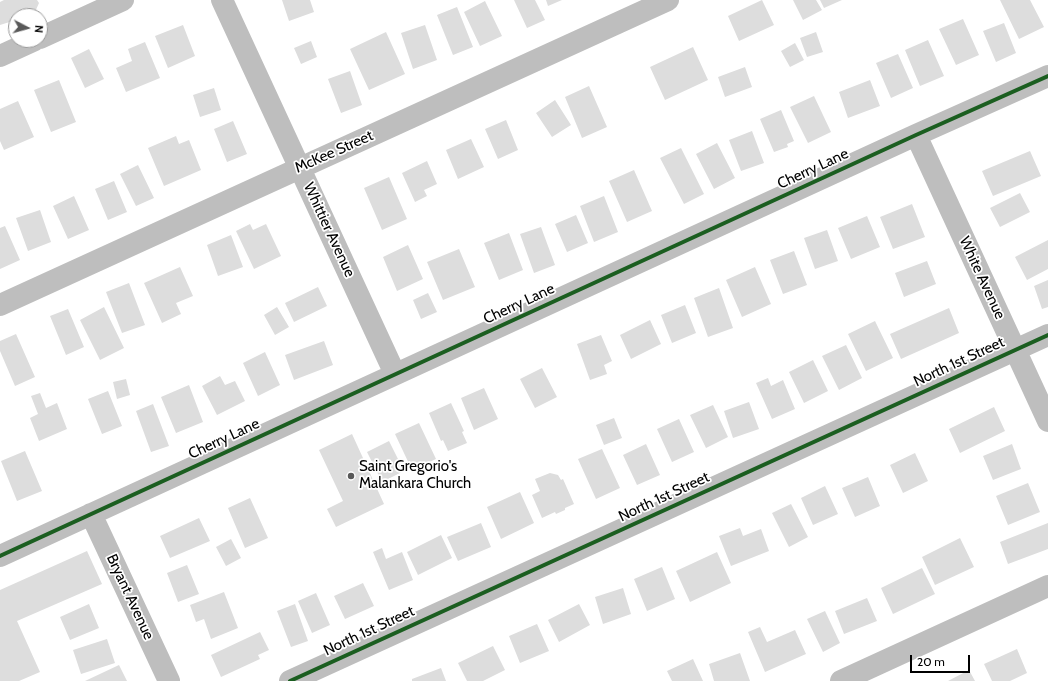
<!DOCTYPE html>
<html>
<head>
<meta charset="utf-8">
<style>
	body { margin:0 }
	#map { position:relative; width:1048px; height:681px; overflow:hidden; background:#fff; font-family:Cabin,sans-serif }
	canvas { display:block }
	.north { position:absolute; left:8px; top:8px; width:40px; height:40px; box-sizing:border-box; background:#fff; border:1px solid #999; border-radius:50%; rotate:96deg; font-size:11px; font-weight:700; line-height:16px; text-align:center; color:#000 }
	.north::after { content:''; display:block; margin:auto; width:14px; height:18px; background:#595959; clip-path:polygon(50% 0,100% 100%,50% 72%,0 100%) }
	.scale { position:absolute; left:910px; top:655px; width:60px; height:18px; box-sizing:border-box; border:2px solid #000; border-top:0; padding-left:5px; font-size:12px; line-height:14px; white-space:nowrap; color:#000; -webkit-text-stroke:3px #fff; paint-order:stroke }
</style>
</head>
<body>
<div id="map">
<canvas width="1048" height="681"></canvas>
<div class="north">N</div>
<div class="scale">20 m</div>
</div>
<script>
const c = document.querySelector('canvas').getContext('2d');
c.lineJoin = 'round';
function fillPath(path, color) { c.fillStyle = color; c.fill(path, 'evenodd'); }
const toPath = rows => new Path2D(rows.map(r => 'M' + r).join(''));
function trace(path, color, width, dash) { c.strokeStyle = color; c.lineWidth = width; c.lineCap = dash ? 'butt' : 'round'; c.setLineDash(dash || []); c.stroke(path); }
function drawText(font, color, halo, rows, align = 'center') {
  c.font = font + ' Cabin,sans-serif'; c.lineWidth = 3.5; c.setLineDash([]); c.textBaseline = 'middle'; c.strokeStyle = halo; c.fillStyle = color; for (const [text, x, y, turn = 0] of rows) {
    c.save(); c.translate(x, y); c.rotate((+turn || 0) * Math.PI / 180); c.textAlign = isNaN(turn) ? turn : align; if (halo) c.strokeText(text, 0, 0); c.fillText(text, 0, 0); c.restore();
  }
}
fillPath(toPath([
	[4,0,37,0,39,3,35,12,26,16,16,16,16,20,0,25,0,2],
	[282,0,310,0,314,12,289,21],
	[514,0,535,0,545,20,527,28],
	[546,0,562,0,548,6],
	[762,0,774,25,739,41,728,16],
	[793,0,816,0,822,10,803,20],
	[820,0,842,0,824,8],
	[1000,0,1030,0,1044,27,1019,39],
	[485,1,502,36,480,46,464,12],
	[457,7,473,47,453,55,437,15],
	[963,19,979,55,956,65,939,29],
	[1004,23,1016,53,996,62,983,31],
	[183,25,195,56,168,68,155,36],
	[425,25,437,60,413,69,401,33],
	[386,32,405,74,369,90,350,49],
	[816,32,823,52,807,57,800,38],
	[928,40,944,76,920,86,905,50],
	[311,41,317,57,301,64,294,48],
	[145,42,160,78,126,92,116,68,132,61,128,49],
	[795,43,804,60,790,67,781,51],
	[693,47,708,80,665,100,650,67],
	[89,49,104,79,85,88,71,58],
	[898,54,913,88,891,98,876,63],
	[745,67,752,87,725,97,718,77],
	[350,71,362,105,341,113,328,79],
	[59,80,76,122,51,132,34,90],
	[870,80,880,106,848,118,839,92],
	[589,86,607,127,582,138,565,97],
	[214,88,221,110,200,117,193,95],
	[814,96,831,132,808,143,790,107],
	[555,100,571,125,552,137,536,113],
	[18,101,34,137,4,150,0,141,0,109],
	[781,110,794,141,787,144,788,147,774,152,760,119],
	[506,120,518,150,498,159,485,129],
	[233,121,247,154,227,162,214,129],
	[752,131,764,163,741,171,729,140],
	[176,136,179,144,189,140,201,170,164,186,148,148],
	[471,139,484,167,458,179,446,150],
	[717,143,735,178,714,189,696,154],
	[681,148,704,194,684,204,660,158],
	[1030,151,1041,176,993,196,982,171],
	[427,161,437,184,424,190,427,196,415,202,402,173],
	[138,165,154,198,136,206,120,174],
	[634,170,652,211,627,222,609,181],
	[389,177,407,219,382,230,364,188],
	[114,181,127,212,108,220,95,189],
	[1020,193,1030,212,1000,227,990,208],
	[74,196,89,230,68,239,53,206],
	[604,196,618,232,594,242,580,206],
	[912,204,925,237,893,249,880,217],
	[40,210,51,242,28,251,16,218],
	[576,215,588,243,567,252,555,224],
	[867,216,880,247,851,259,838,228],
	[250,224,253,230,266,224,281,256,254,269,236,231],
	[5,226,20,260,0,269,0,228],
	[541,227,555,265,534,273,520,234],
	[827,230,838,261,815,269,804,238],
	[509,233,523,270,499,280,484,243],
	[231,235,243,267,218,276,207,245],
	[1048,240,1048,269,1027,280,1015,257],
	[408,245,423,279,397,291,383,257],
	[459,249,475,287,443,300,427,262],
	[794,251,807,285,783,294,770,260],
	[927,261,936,284,904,297,895,273],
	[180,267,193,296,176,303,181,314,162,323,144,283],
	[755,267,771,304,742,317,726,280],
	[1048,280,1048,307,1042,309,1034,286],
	[129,283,145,325,122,333,106,292],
	[318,287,327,306,294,322,285,303],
	[719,288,733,328,708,337,694,298],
	[428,293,437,312,421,319,413,300],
	[685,305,696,333,672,343,661,315],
	[104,307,124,348,100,360,80,320],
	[277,307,289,327,275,335,264,315],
	[949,308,959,333,901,359,890,334],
	[68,309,84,347,66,355,50,316],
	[650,320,661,344,631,359,620,335],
	[875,321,893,358,866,371,848,334],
	[16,334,35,377,15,386,0,351,0,341],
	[601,335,612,361,604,365,607,374,590,380,577,344],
	[324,341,333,365,294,380,285,355],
	[846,345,862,378,839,390,822,356],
	[265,352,280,385,258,396,243,363],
	[813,360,828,391,804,403,789,372],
	[542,368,557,397,535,408,520,379],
	[220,376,225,385,235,381,245,401,217,415,202,386],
	[768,378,771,386,783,380,795,409,772,419,756,383],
	[126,379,130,395,117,399,113,382],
	[189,385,203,422,176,433,161,397],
	[484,388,498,419,474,430,461,398],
	[108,391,122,426,102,434,88,399],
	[40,393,46,408,57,403,67,429,39,441,30,418,38,414,31,396],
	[749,402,759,429,733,438,724,411],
	[451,403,464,431,462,432,467,443,448,451,443,440,441,441,429,413],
	[153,404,169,446,151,452,136,411],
	[713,405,728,437,706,448,690,415],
	[994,407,1005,431,960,453,949,429],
	[614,418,622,438,604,445,596,425],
	[679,419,694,452,672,462,657,429],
	[419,423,436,459,412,470,395,434],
	[352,434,384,504,336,527,327,509,343,501,319,450],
	[389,441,404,471,382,482,367,452],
	[646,444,660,475,637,485,623,455],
	[1012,444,1021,469,993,480,983,456],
	[602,449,620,488,596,499,578,459],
	[25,451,42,491,17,501,1,461],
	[915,453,928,481,903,493,890,465],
	[550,473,558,475,561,480,563,479,574,504,565,508,565,510,556,514,555,512,542,518,532,495,540,491,535,479],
	[868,477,880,506,855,517,842,488],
	[1028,483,1040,512,1008,525,996,496],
	[825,486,838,514,813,525,801,498],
	[520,492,534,523,501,539,487,507],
	[250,498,268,538,245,548,228,508],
	[791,504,808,537,789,547,772,513],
	[199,518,210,541,170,558,160,536],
	[481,523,491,547,458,561,447,537],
	[1048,523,1048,549,1008,564,1000,542],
	[740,528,743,536,761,529,769,551,731,566,719,536],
	[441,535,452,558,418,575,407,552],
	[960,538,974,567,935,585,922,557],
	[231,539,241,558,226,566,216,547],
	[382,548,386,559,402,552,413,580,389,590,373,552],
	[87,551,102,584,17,621,40,672,19,681,0,681,0,590],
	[717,552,731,583,690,602,676,571],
	[187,565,199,594,178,602,167,573],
	[662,567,675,599,647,611,634,579],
	[922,568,935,594,893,614,881,588],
	[363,583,374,606,345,619,334,596],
	[623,588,631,614,603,624,595,597],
	[224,592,238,628,211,639,204,619,196,622,190,605],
	[316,593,330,625,312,633,298,601],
	[867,598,877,621,844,634,835,611],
	[89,604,99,628,70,640,60,617],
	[295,604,308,641,291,647,277,611],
	[579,604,590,625,559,642,548,620],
	[825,611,840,643,823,652,807,619],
	[537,624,549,651,520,663,509,636],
	[760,627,767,642,795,630,806,654,765,672,748,632],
	[260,632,269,650,258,655,260,659,221,677,211,655],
	[107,639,115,663,81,674,73,650],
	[493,646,505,670,483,681,467,681,458,663],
	[1017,649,1027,673,1010,681,992,681,984,664],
	[740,653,750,681,714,681,709,664],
	[693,659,703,681,672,681,667,671],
	[119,665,127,681,85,681],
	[441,668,446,681,412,681,412,679],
	[969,670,975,681,948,681]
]), '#ddd');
trace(toPath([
	[222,0,395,374],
	[40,38,123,0],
	[0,56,35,40],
	[916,135,1048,421],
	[0,305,668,0],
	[91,514,169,681],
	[0,556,916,135,1048,76],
	[290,681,1048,335],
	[841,681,1048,586]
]), '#bebebe', 22);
trace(toPath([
	[0,556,916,135,1048,76],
	[290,681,1048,335]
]), '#1b5e20', 4);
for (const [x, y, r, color] of [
	[351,476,4,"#595959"]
]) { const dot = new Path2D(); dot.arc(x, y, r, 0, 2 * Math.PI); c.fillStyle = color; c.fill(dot); trace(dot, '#fff', 1.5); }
drawText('15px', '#000', '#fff', [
	["McKee Street",334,152,-24],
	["Cherry Lane",813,169,-25],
	["Whittier Avenue",329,230,65],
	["White Avenue",982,278,65],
	["Cherry Lane",519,304,-25],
	["North 1st Street",959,362,-25],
	["Cherry Lane",224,439,-25],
	["North 1st Street",664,497,-25],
	["Bryant Avenue",130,597,65],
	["North 1st Street",369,631,-25]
]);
drawText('15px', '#000', '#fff', [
	["Saint Gregorio's",359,467],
	["Malankara Church",359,484]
], 'left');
</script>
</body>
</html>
